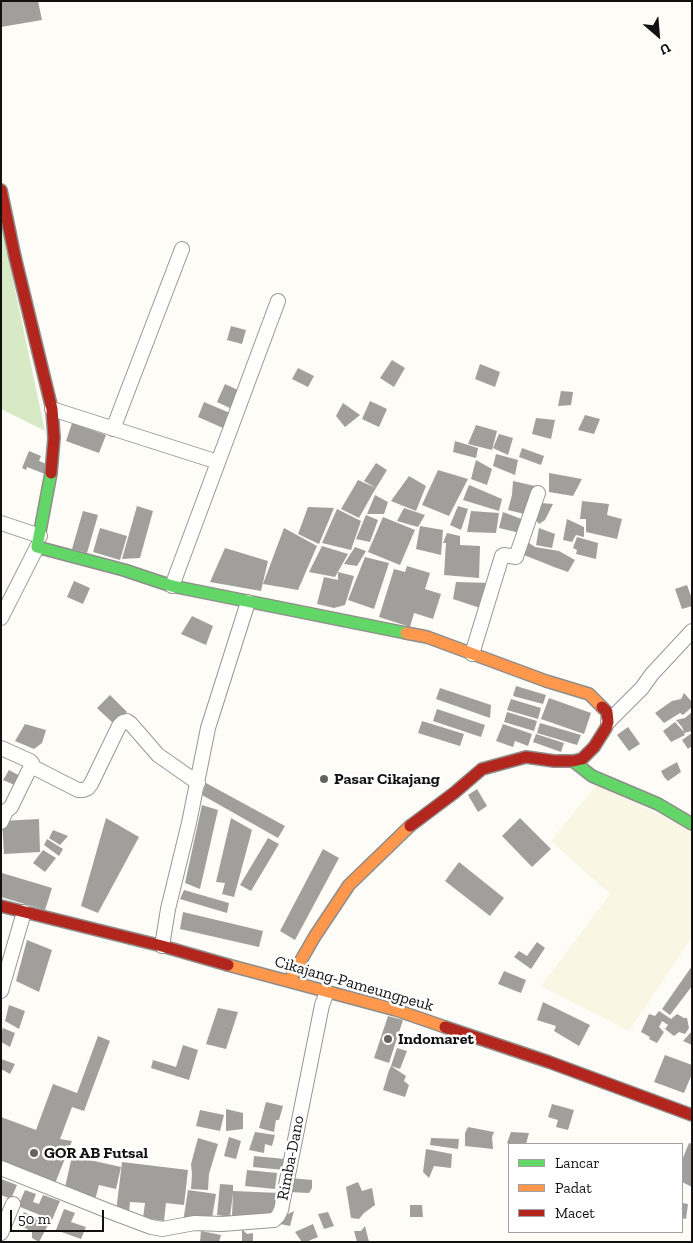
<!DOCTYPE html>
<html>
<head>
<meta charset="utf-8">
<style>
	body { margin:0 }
	#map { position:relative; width:693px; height:1243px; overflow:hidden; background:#fdfcf7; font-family:"Zilla Slab",serif }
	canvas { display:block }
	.frame { position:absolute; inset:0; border:2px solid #111; pointer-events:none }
	.legend { position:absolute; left:508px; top:1143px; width:175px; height:90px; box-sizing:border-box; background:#fff; border:1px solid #a0a0a0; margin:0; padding:6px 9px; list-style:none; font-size:15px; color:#111 }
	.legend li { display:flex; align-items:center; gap:10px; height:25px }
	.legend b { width:25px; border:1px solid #a0a0a0 }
	.north { position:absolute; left:633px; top:10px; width:50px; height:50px; -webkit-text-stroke:4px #fff; paint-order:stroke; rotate:153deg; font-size:14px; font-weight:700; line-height:20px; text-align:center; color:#111 }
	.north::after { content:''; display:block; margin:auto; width:18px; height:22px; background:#111; clip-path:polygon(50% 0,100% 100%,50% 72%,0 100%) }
	.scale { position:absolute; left:10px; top:1210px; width:94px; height:22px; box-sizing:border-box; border:2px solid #111; border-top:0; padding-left:6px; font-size:15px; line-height:18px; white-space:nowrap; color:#111; -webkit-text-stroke:4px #fff; paint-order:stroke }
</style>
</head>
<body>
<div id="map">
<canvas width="693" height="1243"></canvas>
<div class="frame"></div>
<ul class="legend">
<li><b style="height:6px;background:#63d668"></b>Lancar</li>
<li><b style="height:6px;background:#ff974d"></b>Padat</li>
<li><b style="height:6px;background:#b3261e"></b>Macet</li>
</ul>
<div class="north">U</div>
<div class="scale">50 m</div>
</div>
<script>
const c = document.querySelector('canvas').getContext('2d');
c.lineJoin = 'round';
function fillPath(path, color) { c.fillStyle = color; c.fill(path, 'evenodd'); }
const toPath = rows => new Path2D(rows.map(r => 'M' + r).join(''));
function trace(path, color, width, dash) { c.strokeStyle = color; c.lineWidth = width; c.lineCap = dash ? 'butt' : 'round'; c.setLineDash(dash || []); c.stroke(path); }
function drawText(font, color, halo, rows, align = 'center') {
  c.font = font + ' "Zilla Slab",serif'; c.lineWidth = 5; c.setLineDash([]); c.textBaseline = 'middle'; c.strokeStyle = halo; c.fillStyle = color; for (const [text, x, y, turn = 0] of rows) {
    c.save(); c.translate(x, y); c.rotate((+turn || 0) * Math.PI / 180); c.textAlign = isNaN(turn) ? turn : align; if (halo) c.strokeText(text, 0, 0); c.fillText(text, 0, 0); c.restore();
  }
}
fillPath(toPath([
	[596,785,692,830,692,937,629,1031,541,986,610,894,551,841]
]), '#f9f7e4');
fillPath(toPath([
	[1,223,45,431,1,409]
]), '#d8eac5');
fillPath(toPath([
	[1,1,38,1,42,20,1,27],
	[231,326,246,330,242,344,227,340],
	[392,360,405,368,394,387,380,378],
	[480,364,500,372,495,387,475,379],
	[298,368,314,376,308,387,292,379],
	[225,384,240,391,232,409,217,402],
	[561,391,573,392,571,405,558,406],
	[370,401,387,409,379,427,362,419],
	[204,402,230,413,223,428,198,417],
	[343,403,360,415,345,427,336,416],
	[585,415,600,419,594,434,578,430],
	[536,418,555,420,551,439,532,434],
	[72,423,106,435,99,453,66,441],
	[476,425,497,431,492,450,468,444],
	[499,434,513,438,508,455,493,448],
	[455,441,478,448,476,458,453,452],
	[522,448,544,456,541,465,519,457],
	[29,451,41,456,39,461,49,465,45,474,27,467,26,470,22,468],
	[496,454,518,460,515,475,493,466],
	[476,460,492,469,487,485,471,479],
	[376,463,387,470,381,480,376,488,373,493,359,518,341,509,358,480,376,488,364,481],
	[438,470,468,479,449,516,422,505],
	[549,473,582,479,573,496,549,492],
	[409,476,426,486,416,511,391,501],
	[513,481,535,486,528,515,508,510,512,495],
	[469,485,502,499,499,511,463,500],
	[375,495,388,502,384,514,367,514],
	[582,501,609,504,607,515,622,519,617,539,586,532,586,519,580,519],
	[541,503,553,504,545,520,539,524,534,517],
	[137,506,153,511,140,558,122,559],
	[458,506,468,509,461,530,450,525],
	[308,507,334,508,319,544,298,534],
	[404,508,425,515,418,527,397,521],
	[337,509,361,521,351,550,322,543],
	[83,511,98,515,87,553,72,549],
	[471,511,499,513,496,533,467,532],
	[503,512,524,520,520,533,499,528],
	[366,515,378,520,370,542,356,539],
	[383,517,415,530,400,565,368,552],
	[567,519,584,527,584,537,576,535,572,542,563,540],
	[420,526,443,530,441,555,416,549],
	[100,528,127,536,120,560,93,552],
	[284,528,317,546,298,590,263,584],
	[539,528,555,534,552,548,536,545],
	[447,533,460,536,460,545,480,546,479,578,444,575,446,543,443,543],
	[577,537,598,543,596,559,576,554,577,550,573,548],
	[526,541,535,547,559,551,575,560,568,572,554,567,524,555],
	[322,546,348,554,335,577,309,572],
	[355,547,366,551,357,566,344,564],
	[225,548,268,561,261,591,210,582],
	[365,557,389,563,374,609,348,600],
	[407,566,430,573,425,589,441,594,433,619,414,613,410,627,379,617,394,569,405,572],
	[338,572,354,576,345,605,334,608,317,604,324,577,338,580],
	[74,581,90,588,83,604,67,597],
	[456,582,491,583,483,609,453,599],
	[687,585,692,599,692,606,682,609,675,589],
	[192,616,213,626,206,645,181,634],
	[516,686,546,695,543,704,513,696],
	[440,688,491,705,490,718,436,699],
	[684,693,692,702,692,707,683,715,680,713,664,723,655,713,672,701,681,699],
	[110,695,127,712,114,724,97,708],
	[549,698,591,713,584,734,541,719],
	[511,699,541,708,538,719,507,710],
	[437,709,485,725,481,737,433,721],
	[507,712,537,721,534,731,504,722],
	[692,712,692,731,684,733,685,735,671,742,663,731,675,722,684,732,682,727,676,720,685,718],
	[422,721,464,734,460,746,418,733],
	[540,723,581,735,577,745,537,733],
	[25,724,46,730,42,743,34,749,15,741],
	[503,724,532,734,528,746,515,741,513,747,496,741],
	[628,727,640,744,629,751,617,735],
	[692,733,692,746,688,749,682,740],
	[536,734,564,743,561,752,533,742],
	[677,762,681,772,668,781,664,777,661,771],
	[9,770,24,778,19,787,3,780],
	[206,783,285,826,278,838,202,795],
	[477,789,487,806,478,812,468,795],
	[202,805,218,810,200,889,185,883],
	[106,818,139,837,98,913,81,906],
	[231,818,252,830,234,897,222,894,225,883,216,882],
	[520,818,551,849,532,867,502,836],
	[39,819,40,852,4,854,2,821],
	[53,830,68,836,60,845,49,838],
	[268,838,279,844,251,891,240,885],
	[47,839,63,849,59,856,44,845],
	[323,849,339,858,295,940,280,931],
	[43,850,56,858,45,872,33,863],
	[459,862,504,898,490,916,445,881],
	[2,873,52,888,45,910,1,897,1,877],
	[184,890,229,903,227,913,180,899],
	[183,912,263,931,259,947,180,929],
	[27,940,52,950,39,992,16,981],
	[537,942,545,948,531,969,514,957,519,951,527,956],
	[692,966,692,986,670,1015,662,1009],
	[504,971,526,980,521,993,498,984],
	[543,1002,590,1025,579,1046,554,1031,556,1026,537,1020],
	[9,1005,25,1011,19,1029,5,1021],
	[218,1008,238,1012,226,1049,206,1044],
	[659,1011,671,1019,677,1014,684,1018,687,1018,689,1028,685,1034,679,1032,674,1036,665,1029,668,1025,662,1021,659,1027,664,1032,657,1043,649,1039,650,1037,641,1032,649,1014,655,1016],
	[388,1016,403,1020,389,1063,374,1058],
	[3,1028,15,1033,10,1047,1,1042,1,1033],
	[692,1031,692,1045,683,1041],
	[98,1036,110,1041,84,1111,72,1107,60,1139,72,1141,54,1186,1,1165,1,1117,36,1130,53,1084,77,1093],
	[183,1045,198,1050,189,1080,151,1068,153,1060,176,1067],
	[397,1048,407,1051,400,1069,391,1066],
	[665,1055,692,1065,692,1074,684,1093,654,1082],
	[1,1059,15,1064,10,1074,1,1069],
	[391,1066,406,1076,404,1081,409,1085,405,1097,383,1090,389,1070],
	[266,1102,283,1106,279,1120,276,1120,274,1132,259,1128],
	[552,1104,574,1110,568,1130,556,1127,558,1120,548,1117],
	[226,1109,243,1113,243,1129,226,1131],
	[200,1110,224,1115,220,1131,196,1126],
	[468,1127,494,1132,492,1137,493,1149,465,1146,465,1133],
	[255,1132,275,1135,272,1146,265,1144,264,1153,249,1150],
	[511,1132,529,1133,526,1144,512,1144,507,1143],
	[229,1137,241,1141,236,1159,224,1156],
	[198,1138,218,1144,209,1174,208,1190,191,1189,192,1174,191,1164],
	[431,1138,459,1139,458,1149,430,1145],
	[689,1143,692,1144,692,1187,682,1182,682,1160],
	[426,1149,452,1154,451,1168,434,1166,429,1178,423,1172],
	[72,1156,121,1167,116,1189,99,1185,95,1200,64,1192],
	[254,1156,285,1159,284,1170,253,1167],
	[122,1162,188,1170,184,1205,166,1203,164,1221,143,1218,145,1203,130,1202,129,1214,116,1212],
	[247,1170,277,1173,275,1189,245,1186],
	[291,1178,312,1180,312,1188,309,1193,289,1192],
	[1,1179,17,1185,11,1199,1,1195],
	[358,1182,362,1191,372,1188,375,1205,364,1213,359,1219,351,1218,346,1187],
	[220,1184,233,1185,233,1191,280,1193,269,1218,232,1216,233,1193,230,1217,217,1215],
	[25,1190,36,1194,33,1202,39,1204,43,1195,60,1201,52,1220,18,1206],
	[188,1190,216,1194,212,1218,183,1222],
	[682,1203,688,1204,686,1219,682,1218],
	[410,1205,422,1205,423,1217,410,1217],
	[64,1209,75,1213,71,1222,86,1227,81,1239,56,1230],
	[283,1211,288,1214,294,1211,290,1226,280,1224],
	[24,1212,48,1225,39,1242,32,1238,32,1232,18,1224],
	[328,1212,334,1226,324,1229,318,1214],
	[313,1224,318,1237,306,1242,302,1242,295,1232],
	[365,1226,369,1242,357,1242,354,1231,361,1231],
	[242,1229,247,1234,253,1233,253,1242,242,1242],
	[201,1231,221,1235,219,1242,200,1242]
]), '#a19f9c');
const street = toPath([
	[52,409,218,462],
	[113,429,182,249],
	[1,523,40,536],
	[172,586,278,301],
	[1,618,37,547],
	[472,654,502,556,504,555,516,557,538,493],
	[608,722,642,688,652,674,692,631],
	[1,748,30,761,32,763,31,766,78,790,83,790,88,788,91,784,119,726,123,722,127,721,131,724,158,755,198,783],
	[1,822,6,811,11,807,31,766],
	[162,946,168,909,189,823,208,728,248,602],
	[1,991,24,912],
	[1,1168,106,1210,151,1227,162,1229,195,1223,222,1224,274,1220,278,1216,281,1210,322,1005,327,992],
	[1,1233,13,1204]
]);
const fast = toPath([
	[51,473,37,547,124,570,172,586,406,633],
	[573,761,592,776,658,804,692,824]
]);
const slow = toPath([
	[406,633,427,637,546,681,589,694,602,707],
	[228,965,396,1010,445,1027],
	[289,981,315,936,349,885,410,826]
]);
const jam = toPath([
	[1,190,15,257,52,409,54,438,51,473],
	[410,826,454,793,482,769,526,757,554,761,573,761,582,759,594,747,606,728,608,722,607,712,602,707],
	[1,906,162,946,228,965],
	[445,1027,549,1062,692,1115]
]);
trace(street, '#979795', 16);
trace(fast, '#8e8d8b', 14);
trace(slow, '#8e8d8b', 14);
trace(jam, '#8e8d8b', 14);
trace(street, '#fffffe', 14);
trace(fast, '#63d668', 11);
trace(slow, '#ff974d', 11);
trace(jam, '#b3261e', 11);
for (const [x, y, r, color] of [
	[324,779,5,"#646362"],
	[388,1039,5,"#646362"],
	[34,1153,5,"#646362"]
]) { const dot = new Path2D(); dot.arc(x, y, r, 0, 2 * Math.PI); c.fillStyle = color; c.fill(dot); trace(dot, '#fff', 2); }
drawText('bold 16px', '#111', '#fff', [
	["Pasar Cikajang",334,779],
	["Indomaret",398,1039],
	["GOR AB Futsal",44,1153]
], 'left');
drawText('16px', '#111', '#fff', [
	["Cikajang-Pameungpeuk",354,984,16],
	["Rimba-Dano",291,1158,-79]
]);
</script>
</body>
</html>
